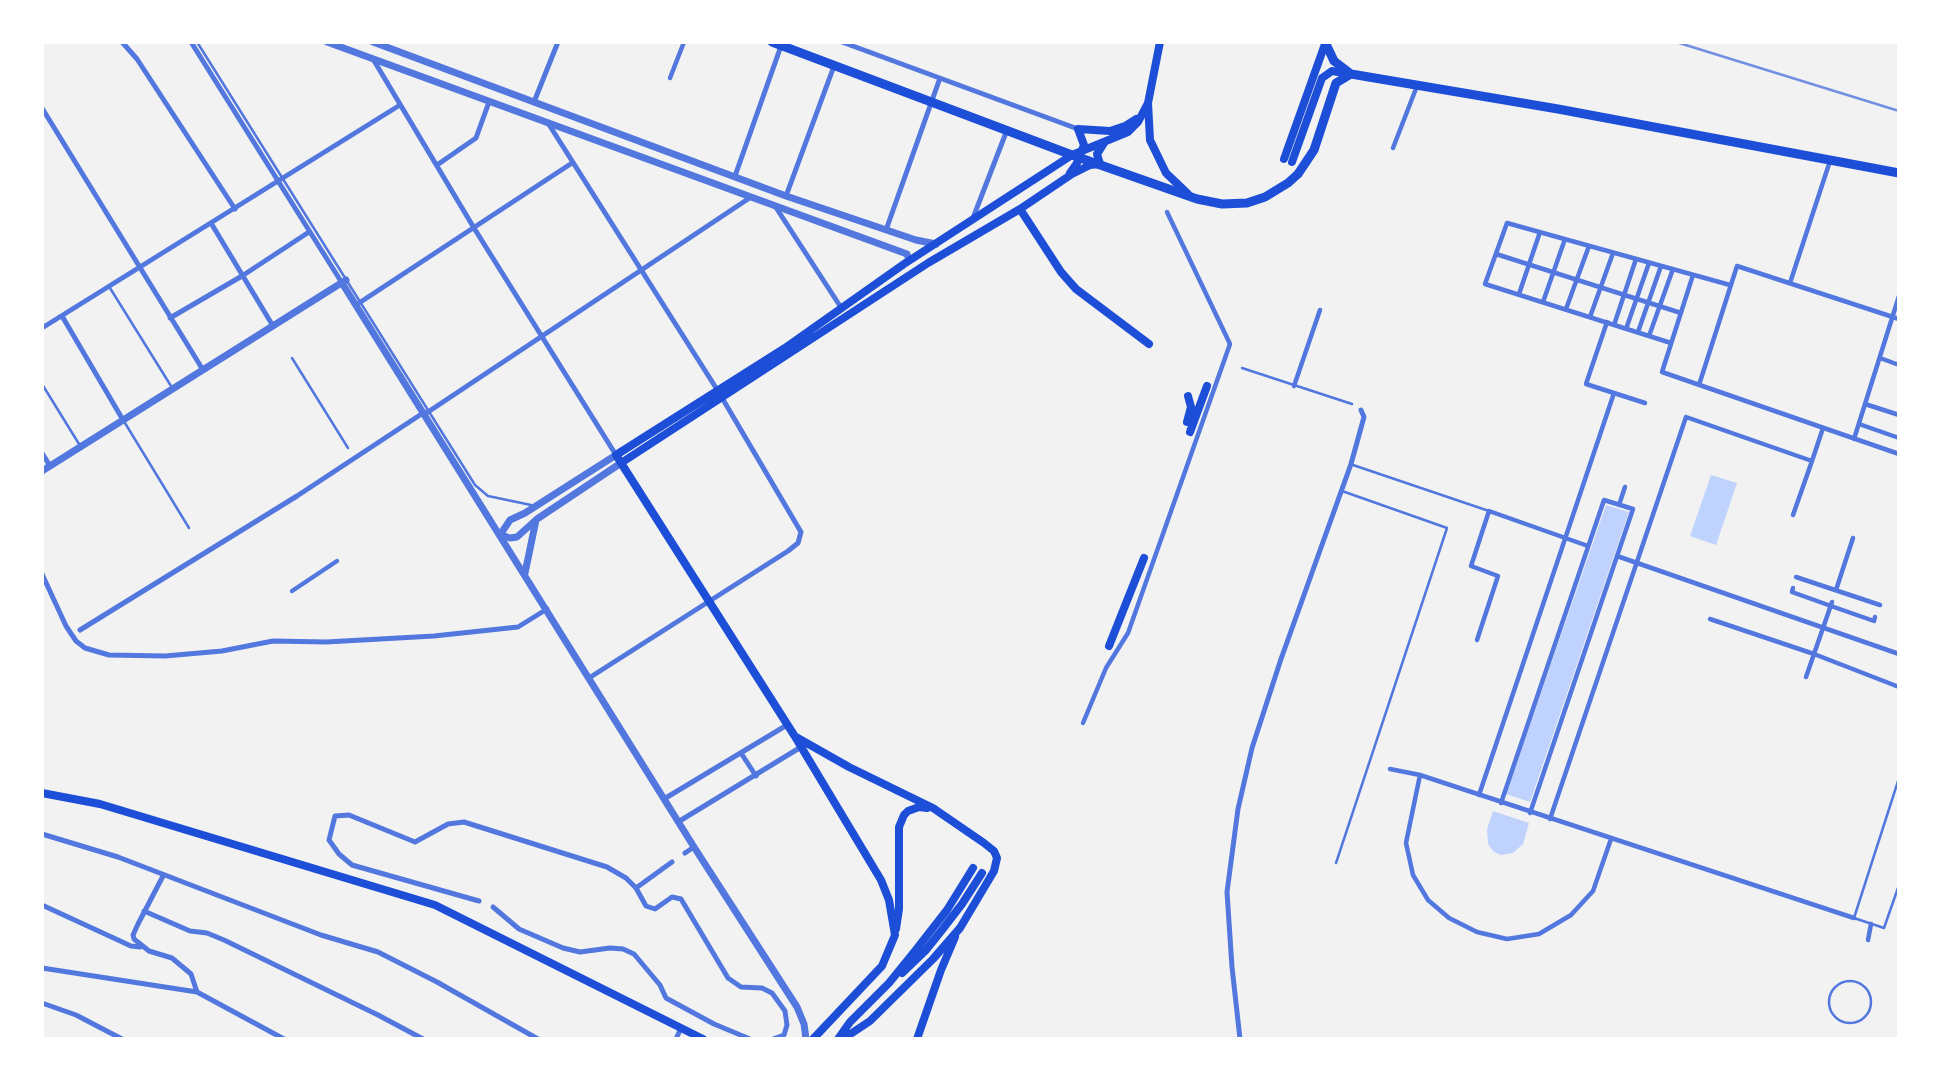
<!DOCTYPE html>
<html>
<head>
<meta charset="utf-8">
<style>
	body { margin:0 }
	#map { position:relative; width:1941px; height:1081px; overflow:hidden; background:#f2f2f2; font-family:"Nunito Sans",sans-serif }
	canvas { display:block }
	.frame { position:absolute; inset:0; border:44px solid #fff; pointer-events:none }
</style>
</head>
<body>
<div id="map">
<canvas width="1941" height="1081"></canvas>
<div class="frame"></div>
</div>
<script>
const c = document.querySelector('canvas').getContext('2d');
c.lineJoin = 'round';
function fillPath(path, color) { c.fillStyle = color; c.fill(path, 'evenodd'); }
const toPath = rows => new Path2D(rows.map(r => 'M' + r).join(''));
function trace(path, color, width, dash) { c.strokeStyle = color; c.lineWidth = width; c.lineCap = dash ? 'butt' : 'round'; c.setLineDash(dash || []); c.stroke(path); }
fillPath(toPath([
	[1711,475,1737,483,1716,545,1690,536],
	[1606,505,1629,512,1530,802,1506,794],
	[1493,811,1529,823,1523,844,1513,853,1501,855,1494,852,1488,844,1487,829]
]), '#bfd3fe');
trace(toPath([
	[197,42,475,485,488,496,531,505],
	[110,288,171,386],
	[292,358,348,448],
	[1242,368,1352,404],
	[42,384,79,444],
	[125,423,189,528],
	[1353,465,1489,511],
	[1899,778,1854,918,1884,928,1899,885],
	[1336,863,1447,528,1342,491],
	'1829 1002a21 21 0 1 1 42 0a21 21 0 1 1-42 0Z'
]), '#5277de', 2.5);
trace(toPath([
	[670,78,684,42],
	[1393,148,1417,86],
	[1496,254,1681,313],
	[1693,275,1662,372,1899,454],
	[1790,283,1830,161],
	[1519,294,1540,232],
	[1543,302,1565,239],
	[1566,309,1589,246],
	[1590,317,1613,253],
	[1607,322,1586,384,1645,403],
	[1614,325,1636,259],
	[1626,329,1649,263],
	[1638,332,1661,266],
	[1649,336,1673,269],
	[1671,343,1485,284,1507,223,1730,285],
	[1880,358,1899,365],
	[1699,385,1737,266,1899,319],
	[1294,386,1320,310],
	[1865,404,1899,415],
	[1859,424,1899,438],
	[1854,439,1899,296],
	[1619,505,1625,487],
	[1793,515,1812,461],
	[1617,556,1899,654],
	[1796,577,1880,605],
	[1793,588,1792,592,1831,606,1874,621,1875,617],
	[1836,590,1853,538],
	[292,591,337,561],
	[1832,602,1814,654,1899,687],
	[1710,619,1814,654,1806,677],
	[1477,640,1498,576,1471,566,1489,511,1588,546],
	[1083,723,1106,668,1128,633,1230,344,1167,212],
	[1390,769,1420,775,1854,918],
	[1420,775,1406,843,1413,875,1428,900,1449,918,1477,932,1507,939,1539,934,1571,915,1593,891,1611,839],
	[1479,795,1614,393],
	[1501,803,1604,500,1633,509,1530,813],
	[1550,819,1686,417,1812,461,1823,428],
	[1868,940,1871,924]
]), '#5277de', 4.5);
trace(toPath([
	[122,42,137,59,235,209],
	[191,42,342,283],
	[842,42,1078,129],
	[373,59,474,228,616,455],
	[534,102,558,42],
	[42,108,203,370],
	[548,123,718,391,801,532,798,543,788,551,589,678],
	[437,165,476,138,489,102],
	[735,176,781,46],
	[786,196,834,66],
	[775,206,842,309],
	[973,218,1007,130],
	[211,223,273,326],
	[886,230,940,78],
	[356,305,572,163],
	[62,316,123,420],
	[170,318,242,276,309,232],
	[42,328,400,105],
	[42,453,50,466],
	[42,574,66,626,76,641,85,648,109,655,165,656,222,651,273,641,326,642,434,636,518,627,547,609],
	[80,630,297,496,423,413,428,412,751,197],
	[741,753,756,776],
	[664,799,787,725],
	[678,822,801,747],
	[42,834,118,857,321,935,378,952,437,982,538,1039],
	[685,853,694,847],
	[163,876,138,924,133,935,134,939,149,951,172,958,191,974,197,992],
	[636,888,646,906,655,909,672,897,681,899,728,978,741,987,762,988,772,993,785,1011,787,1025,784,1035,773,1039],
	[479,901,352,865,339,854,329,840,335,816,349,815,415,842,448,824,464,822,607,867,626,878,636,888,672,862],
	[42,905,131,946,140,947],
	[493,907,519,929,563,948,580,952,610,948,623,949,634,954,660,985,666,998,714,1024,750,1039],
	[144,911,190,931,207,933,224,940,378,1015,423,1039],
	[42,968,197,992,284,1039],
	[42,1003,76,1015,122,1039],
	[676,1039,681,1028],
	[1240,1039,1232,967,1227,892,1238,809,1252,748,1281,659,1351,464,1364,417,1361,410]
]), '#5277de', 5);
trace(toPath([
	[327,42,907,254,909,260,905,263],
	[373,42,786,196,916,240,936,244],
	[342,283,694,847,797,1007,804,1024,806,1039],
	[42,471,346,280],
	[500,535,510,520,525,513,616,455],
	[501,535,510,538,517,537,537,519,621,463],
	[525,573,536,520]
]), '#5277de', 7);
trace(toPath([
	[1160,42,1148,103,1150,140,1166,173,1188,194],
	[1078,129,1110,131,1125,126,1136,119],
	[1284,159,1325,44],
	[1292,162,1322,78,1332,71,1351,74],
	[1070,173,1077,163,1084,145,1078,129],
	[1020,209,1061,272,1076,289,1149,344],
	[1187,422,1191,407,1188,396],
	[1190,432,1207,386],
	[621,463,928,263,1020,209,1072,174,1090,165,1100,164,1097,154,1104,143],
	[1109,646,1144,558],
	[796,737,849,767,933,808,984,843,994,851,997,858,994,871,960,928,933,959,870,1021,843,1039],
	[42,793,100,804,435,905,703,1039],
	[896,929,899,909,899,827,904,815,908,811,919,807,927,808],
	[902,973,926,950,942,930,962,904,982,873],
	[813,1039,882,966,895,935,889,900,881,880,794,735,616,455,785,348,904,264,1072,155,1128,132,1138,122,1148,103],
	[838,1039,850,1022,889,983,915,951,947,910,973,868],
	[917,1039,941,970,955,937]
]), '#1d4ed8', 8);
trace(toPath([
	[772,42,1072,155,1197,199,1222,204,1247,203,1265,197,1288,183,1298,174,1314,150,1336,83,1351,74],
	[1325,42,1334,61,1351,74,1558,109,1899,173]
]), '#1d4ed8', 9);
trace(toPath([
	[1676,42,1899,111]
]), '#7290e2', 2.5);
</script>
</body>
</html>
